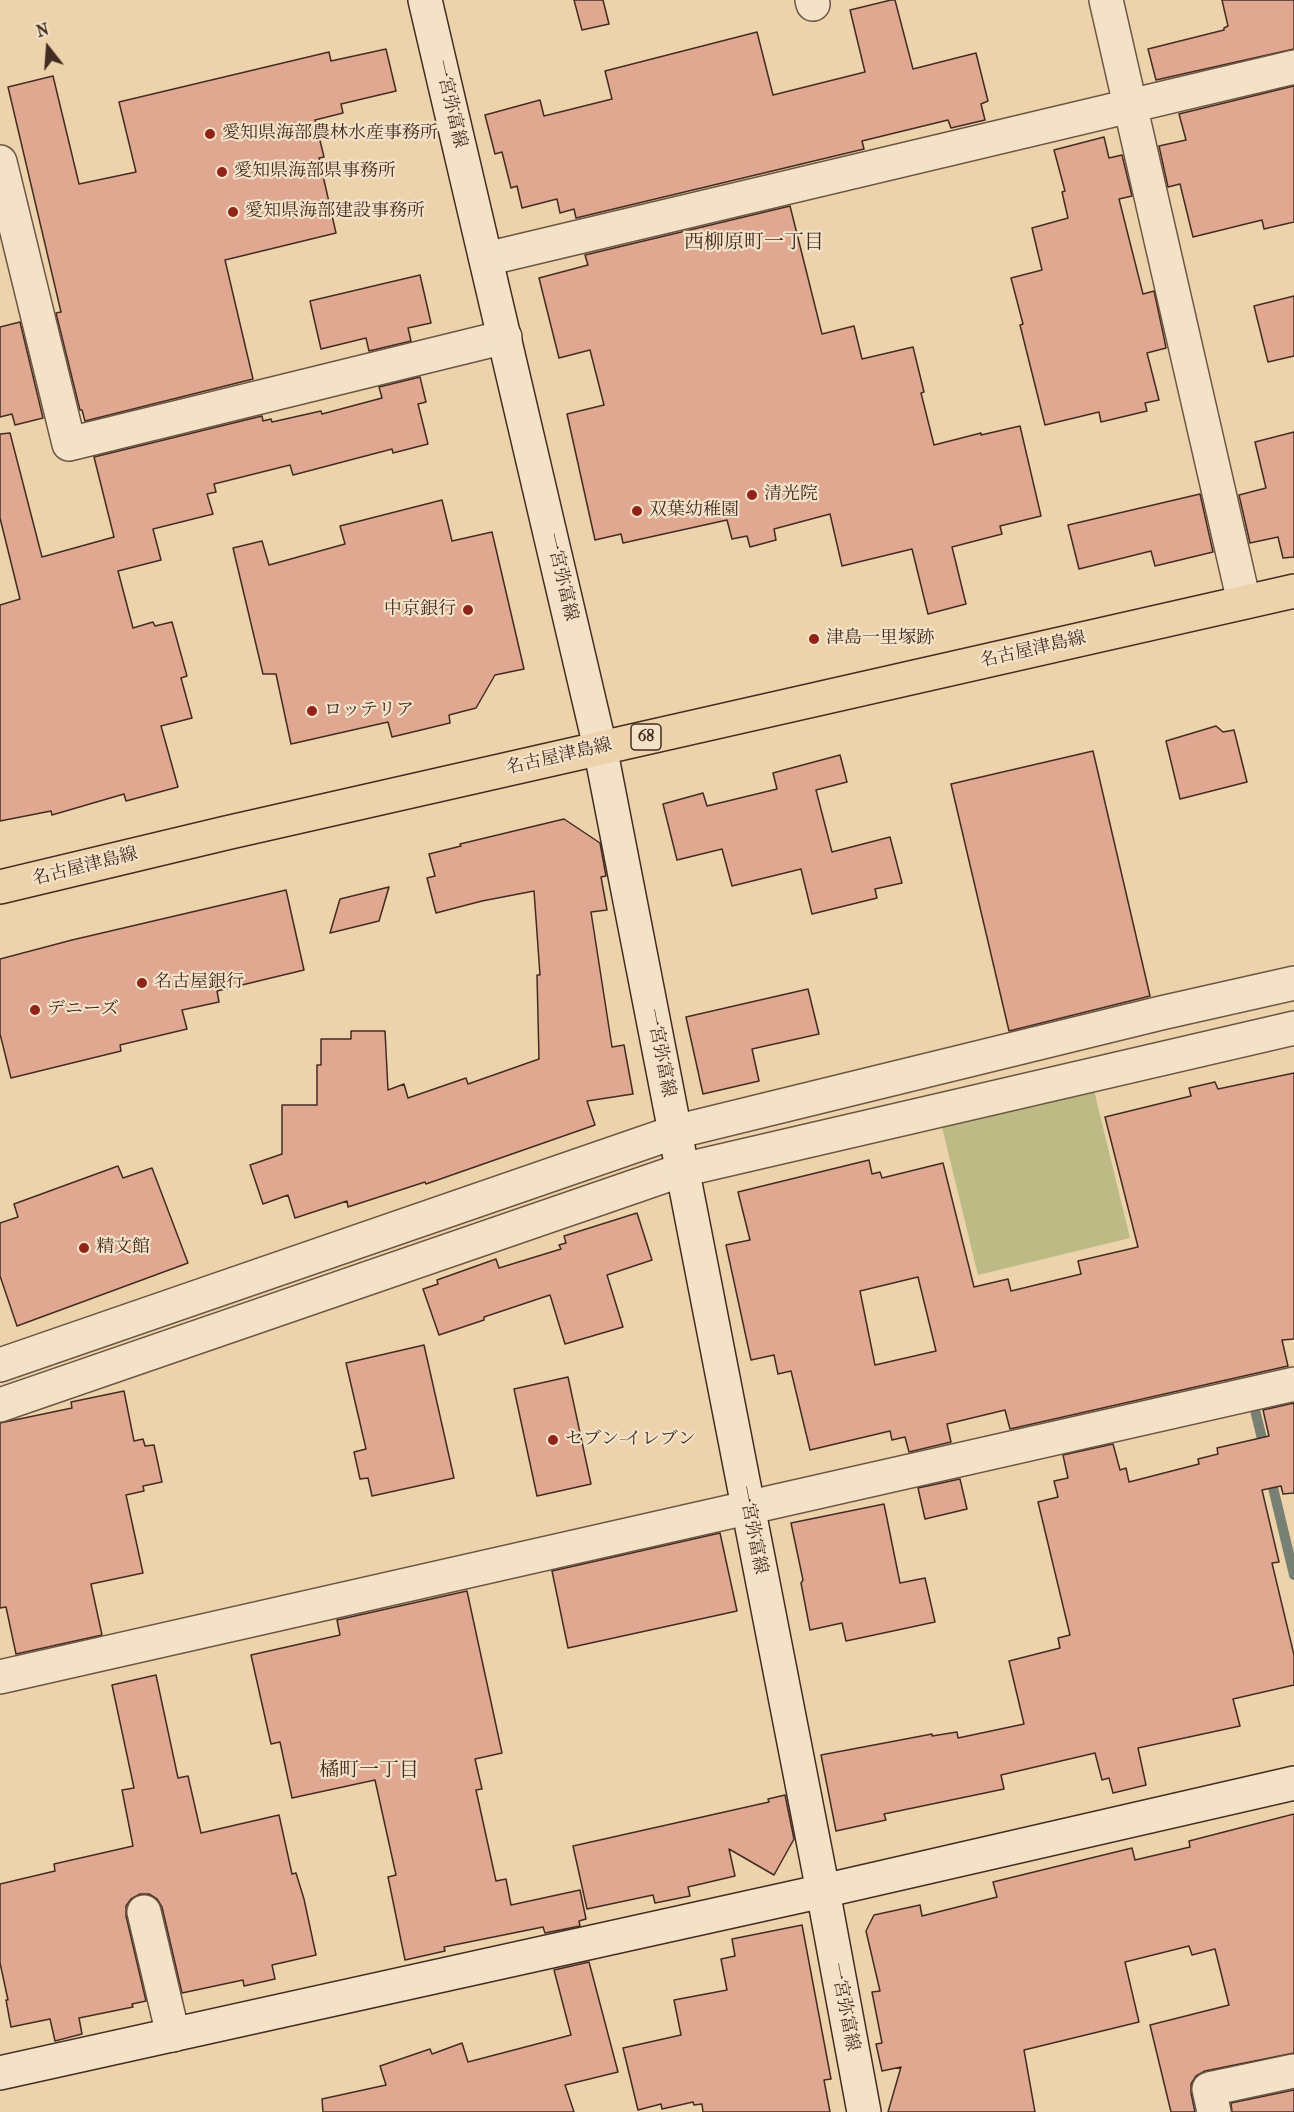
<!DOCTYPE html>
<html>
<head>
<meta charset="utf-8">
<style>
	body { margin:0 }
	#map { position:relative; width:1294px; height:2112px; overflow:hidden; background:#ecd3ab; font-family:"IM FELL French Canon",serif }
	canvas { display:block }
	.north { position:absolute; left:18px; top:18px; width:60px; height:60px; -webkit-text-stroke:4px #f3e2c8; paint-order:stroke; rotate:343deg; font-size:16px; font-weight:700; line-height:24px; text-align:center; color:#432c22 }
	.north::after { content:''; display:block; margin:auto; width:21px; height:27px; background:#432c22; clip-path:polygon(50% 0,100% 100%,50% 72%,0 100%) }
</style>
</head>
<body>
<div id="map">
<canvas width="1294" height="2112"></canvas>
<div class="north">N</div>
</div>
<script>
const c = document.querySelector('canvas').getContext('2d');
c.lineJoin = 'round';
function fillPath(path, color) { c.fillStyle = color; c.fill(path, 'evenodd'); }
const toPath = rows => new Path2D(rows.map(r => 'M' + r).join(''));
function trace(path, color, width, dash) { c.strokeStyle = color; c.lineWidth = width; c.lineCap = dash ? 'butt' : 'round'; c.setLineDash(dash || []); c.stroke(path); }
function drawText(font, color, halo, rows, align = 'center') {
  c.font = font + ' "IM FELL French Canon","Noto Serif JP",serif'; c.lineWidth = 4.5; c.setLineDash([]); c.textBaseline = 'middle'; c.strokeStyle = halo; c.fillStyle = color; for (const [text, x, y, turn = 0] of rows) {
    c.save(); c.translate(x, y); c.rotate((+turn || 0) * Math.PI / 180); c.textAlign = isNaN(turn) ? turn : align; if (halo) c.strokeText(text, 0, 0); c.fillText(text, 0, 0); c.restore();
  }
}
fillPath(toPath([
	[1093,1086,1130,1238,978,1275,941,1123]
]), '#bcbb86');
trace(toPath([
	[1255,1410,1265,1451],
	[1270,1475,1294,1575]
]), '#778072', 10);
const building = toPath([
	[574,0,603,0,609,24,582,30,574,0],
	[891,0,895,0,913,69,976,53,988,101,981,104,985,120,951,128,948,120,862,141,864,149,576,218,574,209,560,213,557,199,522,208,517,186,511,188,502,152,495,154,485,115,540,100,544,116,612,99,605,71,757,32,773,95,865,72,850,10,891,0],
	[1222,0,1294,0,1294,49,1156,80,1148,49,1224,30,1224,28,1228,26,1222,0],
	[386,49,396,91,341,104,343,113,315,120,324,157,319,158,336,233,225,260,253,379,85,421,82,410,80,410,56,313,61,312,8,87,53,76,79,184,136,172,119,102,329,52,331,61,386,49],
	[1294,86,1294,222,1264,229,1262,220,1193,237,1180,184,1168,187,1159,146,1186,140,1179,114,1294,86],
	[1104,137,1109,158,1122,155,1132,196,1119,199,1143,294,1154,291,1163,333,1166,348,1147,353,1159,400,1145,403,1147,411,1101,422,1099,412,1045,425,1020,325,1023,324,1011,278,1042,270,1032,228,1068,218,1062,192,1065,191,1054,150,1104,137],
	[790,206,822,334,854,326,862,359,913,347,924,392,921,393,934,445,981,433,981,435,1020,426,1041,516,1000,526,1002,534,952,547,966,604,928,614,912,549,842,566,830,514,774,529,776,540,750,547,747,536,732,539,727,520,623,543,621,534,595,540,567,414,604,405,590,350,559,358,539,278,588,265,585,255,790,206],
	[420,275,431,323,408,328,411,341,369,351,366,338,321,349,310,301,420,275],
	[1294,296,1294,356,1268,362,1254,306,1294,296],
	[20,322,43,418,15,425,12,414,0,417,0,327,20,322],
	[420,377,426,402,418,404,428,444,393,453,392,449,293,475,290,465,214,484,216,492,207,494,213,514,153,529,161,560,118,571,133,628,153,622,155,626,172,622,187,676,181,678,192,718,161,726,178,787,126,801,124,794,52,815,51,811,0,821,0,605,20,599,0,518,0,434,10,433,42,557,114,537,94,457,262,416,263,421,271,419,272,422,321,411,322,414,382,398,379,387,420,377],
	[1294,432,1294,557,1283,558,1278,537,1250,543,1239,495,1266,488,1255,442,1294,432],
	[1200,494,1213,552,1155,566,1151,551,1079,569,1068,525,1200,494],
	[442,500,452,541,492,532,524,669,495,675,476,708,449,715,450,723,392,737,388,722,291,744,276,674,263,674,233,548,262,541,269,565,345,544,340,526,442,500],
	[1216,726,1223,732,1234,730,1247,782,1180,799,1166,741,1216,726],
	[1093,751,1150,996,1009,1031,951,784,1093,751],
	[840,755,847,782,816,790,832,852,890,837,902,883,875,889,877,898,812,914,801,869,732,886,722,849,677,860,663,804,703,793,707,806,777,789,773,773,840,755],
	[564,819,600,843,606,876,601,877,607,910,591,912,612,1047,624,1045,633,1094,587,1101,595,1125,426,1184,425,1182,348,1207,347,1201,295,1218,288,1195,263,1204,250,1165,282,1154,282,1105,317,1105,317,1065,321,1065,321,1039,351,1039,351,1031,385,1031,388,1090,404,1084,408,1098,466,1078,468,1084,539,1059,537,975,540,975,534,891,482,901,436,913,427,878,435,876,429,854,461,846,460,844,564,819],
	[389,887,379,921,330,933,340,899,389,887],
	[286,890,304,970,217,991,219,1002,182,1010,187,1029,120,1045,121,1051,11,1078,0,1034,0,959,72,940,286,890],
	[808,989,819,1034,752,1049,759,1081,703,1094,686,1017,808,989],
	[1294,1073,1294,1339,1282,1340,1288,1366,1010,1429,1005,1410,947,1424,951,1442,909,1452,905,1437,892,1440,890,1431,810,1450,791,1371,778,1374,774,1355,751,1360,726,1245,750,1240,738,1192,869,1160,872,1174,880,1172,882,1178,943,1163,974,1287,1008,1279,1011,1291,1081,1274,1078,1261,1138,1247,1105,1117,1191,1096,1189,1088,1215,1082,1218,1089,1294,1073],
	[918,1277,936,1351,875,1365,860,1291,918,1277],
	[118,1166,123,1178,152,1168,188,1263,17,1326,0,1276,0,1223,18,1217,14,1204,118,1166],
	[637,1213,652,1260,607,1275,623,1327,565,1344,550,1295,484,1317,484,1320,439,1335,423,1289,438,1284,437,1280,496,1259,499,1268,561,1249,559,1245,566,1243,564,1236,637,1213],
	[424,1345,454,1478,372,1496,368,1478,360,1479,354,1452,366,1449,346,1363,424,1345],
	[568,1377,591,1484,537,1496,514,1389,568,1377],
	[124,1391,134,1441,143,1439,145,1446,154,1445,162,1482,143,1486,144,1491,126,1495,143,1573,91,1584,102,1635,16,1654,6,1607,0,1608,0,1423,72,1408,71,1402,124,1391],
	[1294,1403,1294,1493,1283,1494,1281,1486,1262,1490,1279,1562,1272,1563,1294,1655,1294,1685,1233,1699,1240,1726,1138,1748,1146,1785,1113,1793,1109,1778,1102,1780,1095,1753,1001,1775,1004,1789,884,1814,886,1820,836,1831,821,1755,932,1734,932,1736,957,1732,958,1738,1024,1724,1009,1661,1060,1648,1058,1638,1070,1635,1038,1502,1058,1497,1054,1481,1068,1478,1063,1455,1113,1444,1120,1470,1126,1468,1129,1482,1199,1464,1198,1459,1218,1454,1217,1448,1269,1436,1263,1410,1294,1403],
	[960,1479,967,1509,925,1519,918,1488,960,1479],
	[884,1504,900,1583,925,1578,935,1622,846,1641,842,1623,810,1630,801,1583,803,1580,791,1523,884,1504],
	[720,1533,737,1611,568,1648,552,1571,720,1533],
	[467,1591,502,1753,475,1759,482,1789,476,1790,496,1881,506,1879,511,1905,580,1890,586,1919,579,1921,580,1926,545,1933,543,1927,444,1947,445,1951,405,1960,388,1877,396,1875,375,1780,292,1798,280,1742,271,1744,251,1655,340,1635,337,1620,467,1591],
	[156,1675,178,1778,188,1776,201,1833,279,1815,292,1874,296,1873,304,1899,316,1955,272,1965,275,1979,244,1986,243,1980,182,1993,162,1907,157,1899,149,1894,140,1894,131,1899,126,1906,126,1916,146,2001,132,2004,133,2007,79,2018,82,2034,55,2041,50,2019,11,2027,6,2000,8,2000,0,1963,0,1884,55,1871,54,1864,133,1846,122,1790,134,1788,112,1685,156,1675],
	[785,1795,794,1839,774,1875,729,1849,735,1876,688,1887,690,1896,655,1903,653,1895,587,1909,573,1846,769,1802,768,1799,785,1795],
	[1294,1814,1294,2053,1205,2071,1196,2076,1191,2084,1191,2093,1195,2112,1171,2112,1150,2025,1229,2005,1215,1949,1192,1955,1189,1946,1125,1962,1139,2022,1024,2050,1035,2112,888,2112,901,2067,882,2071,876,2044,882,2043,872,1992,880,1991,866,1931,874,1915,920,1905,922,1916,997,1897,993,1882,1132,1848,1135,1860,1190,1847,1189,1841,1294,1814],
	[802,1925,831,2079,824,2080,830,2112,703,2112,702,2104,694,2105,693,2102,662,2109,661,2104,638,2110,623,2048,681,2035,674,2000,727,1990,721,1959,735,1956,732,1939,802,1925],
	[589,1962,618,2072,565,2085,574,2112,323,2112,322,2099,386,2085,380,2066,430,2049,432,2054,462,2043,468,2062,571,2035,554,1970,589,1962],
	[1294,2090,1294,2112,1232,2112,1231,2103,1294,2090]
]);
fillPath(building, '#e0a890');
trace(building, '#432c22', 1.5);
const street = toPath([
	[812,0,813,4],
	[1106,0,1244,602],
	[0,162,69,444,505,337],
	[486,259,1294,67],
	[0,1365,675,1132,1161,1013,1294,983],
	[0,1405,682,1170,1294,1028],
	[0,1677,1294,1384],
	[144,1912,173,2035],
	[1214,2112,1209,2089,1294,2071]
]);
const secondary = toPath([
	[425,0,600,747,823,1891,864,2112],
	[0,2073,823,1891,1294,1783]
]);
const primary = toPath([
	[0,887,226,833,1294,591]
]);
trace(street, '#6d5644', 36);
trace(secondary, '#432c22', 36);
trace(primary, '#432c22', 36);
trace(street, '#f3e2c8', 33);
trace(secondary, '#f3e2c8', 33);
trace(primary, '#ecd3ab', 33);
for (const [x, y, r, color] of [
	[210,134,6,"#8f2418"],
	[222,172,6,"#8f2418"],
	[233,212,6,"#8f2418"],
	[752,495,6,"#8f2418"],
	[637,511,6,"#8f2418"],
	[468,610,6,"#8f2418"],
	[814,639,6,"#8f2418"],
	[312,711,6,"#8f2418"],
	[142,983,6,"#8f2418"],
	[35,1010,6,"#8f2418"],
	[84,1248,6,"#8f2418"],
	[553,1440,6,"#8f2418"]
]) { const dot = new Path2D(); dot.arc(x, y, r, 0, 2 * Math.PI); c.fillStyle = color; c.fill(dot); trace(dot, '#f3e2c8', 2); }
for (const [x, y, w] of [
	[646,737,30]
]) { const box = new Path2D(); box.roundRect(x - w / 2, y - 13, w, 26, 4.5); c.fillStyle = '#f3e2c8'; c.fill(box); trace(box, '#432c22', 1.5); }
drawText('bold 16px', '#432c22', null, [
	["68",646,737]
]);
drawText('18px', '#432c22', '#f3e2c8', [
	["一宮弥富線",450,104,77],
	["一宮弥富線",561,577,77],
	["名古屋津島線",1033,650,-13],
	["名古屋津島線",559,757,-13],
	["名古屋津島線",85,867,-14],
	["一宮弥富線",660,1053,79],
	["一宮弥富線",752,1530,79],
	["一宮弥富線",844,2007,79]
]);
drawText('18px', '#432c22', '#f3e2c8', [
	["愛知県海部農林水産事務所",222,134],
	["愛知県海部県事務所",234,172],
	["愛知県海部建設事務所",245,212],
	["清光院",764,495],
	["双葉幼稚園",649,511],
	["中京銀行",456,610,"right"],
	["津島一里塚跡",826,639],
	["ロッテリア",324,711],
	["名古屋銀行",154,983],
	["デニーズ",47,1010],
	["精文館",96,1248],
	["セブン-イレブン",565,1440]
], 'left');
drawText('20px', '#432c22', '#f3e2c8', [
	["西柳原町一丁目",754,243],
	["橘町一丁目",369,1771]
]);
</script>
</body>
</html>
